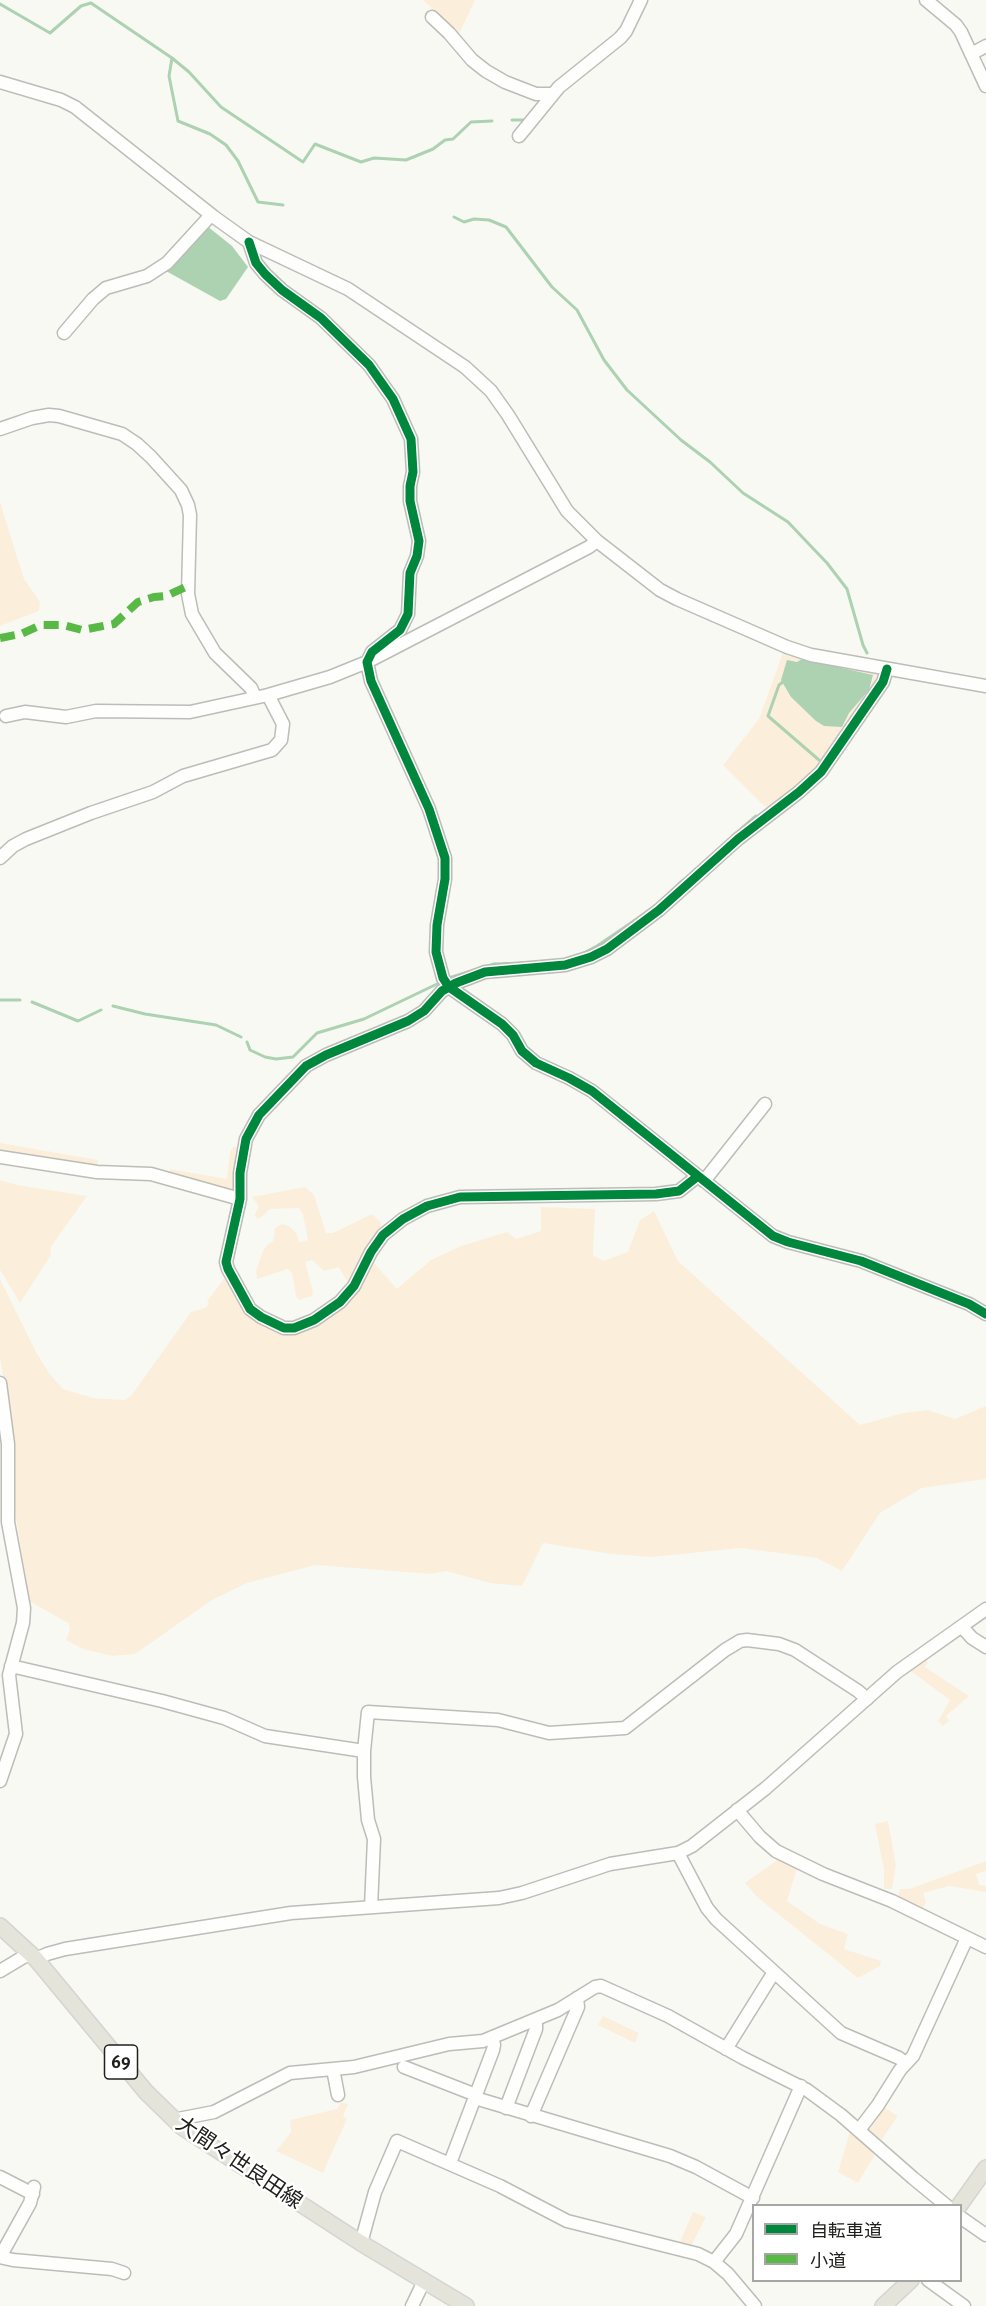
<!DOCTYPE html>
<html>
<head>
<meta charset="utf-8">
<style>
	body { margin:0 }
	#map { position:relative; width:986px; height:2306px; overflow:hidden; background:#f8f9f3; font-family:"Alegreya Sans","Noto Sans JP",sans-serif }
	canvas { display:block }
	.legend { position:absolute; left:752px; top:2204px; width:210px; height:78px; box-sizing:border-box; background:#fff; border:2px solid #a6a6a5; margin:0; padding:8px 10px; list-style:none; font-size:18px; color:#20201d }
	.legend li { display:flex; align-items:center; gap:12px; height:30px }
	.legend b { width:30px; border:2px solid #a6a6a5 }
</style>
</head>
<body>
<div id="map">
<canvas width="986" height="2306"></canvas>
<ul class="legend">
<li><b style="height:8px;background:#00873e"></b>自転車道</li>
<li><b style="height:8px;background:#58b947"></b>小道</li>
</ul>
</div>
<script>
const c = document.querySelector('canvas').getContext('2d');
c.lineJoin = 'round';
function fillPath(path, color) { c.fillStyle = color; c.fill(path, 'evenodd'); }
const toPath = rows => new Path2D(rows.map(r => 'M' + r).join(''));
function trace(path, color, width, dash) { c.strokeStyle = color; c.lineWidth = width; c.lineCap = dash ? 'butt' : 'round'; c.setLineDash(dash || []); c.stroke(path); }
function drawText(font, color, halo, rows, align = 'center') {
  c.font = font + ' "Alegreya Sans","Noto Sans JP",sans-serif'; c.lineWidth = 5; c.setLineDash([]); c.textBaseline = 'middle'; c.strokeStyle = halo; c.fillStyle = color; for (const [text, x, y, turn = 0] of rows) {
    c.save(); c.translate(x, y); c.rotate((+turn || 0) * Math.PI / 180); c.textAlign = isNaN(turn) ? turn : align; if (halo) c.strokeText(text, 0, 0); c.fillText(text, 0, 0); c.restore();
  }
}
fillPath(toPath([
	[423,0,475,0,459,34],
	[0,502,24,579,40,602,39,611,0,626],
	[784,650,797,657,877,674,873,689,853,714,817,770,770,810,762,804,723,765,759,719],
	[0,1143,98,1160,97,1168,0,1152],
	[233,1147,239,1147,236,1182,232,1191,169,1175,170,1169,227,1179,230,1152],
	[0,1180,17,1185,87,1196,50,1248,51,1255,20,1303,0,1270],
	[305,1187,314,1195,326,1233,333,1233,372,1214,381,1222,381,1232,364,1258,375,1264,397,1289,431,1260,461,1246,507,1232,516,1239,541,1231,541,1207,595,1209,593,1255,603,1261,628,1252,640,1220,654,1211,678,1261,860,1425,903,1413,928,1410,955,1419,986,1406,986,1479,922,1488,880,1513,842,1571,817,1558,741,1548,652,1557,611,1554,543,1543,522,1586,490,1583,446,1571,431,1574,316,1565,247,1583,212,1600,135,1654,112,1656,83,1649,66,1640,70,1629,68,1623,29,1601,15,1511,15,1446,0,1358,0,1279,36,1352,49,1373,63,1389,93,1398,125,1400,131,1396,191,1312,205,1308,209,1304,207,1301,224,1279,230,1279,265,1324,314,1324,349,1285,339,1267,324,1271,312,1260,305,1262,313,1291,312,1296,299,1300,296,1296,292,1273,288,1269,257,1279,256,1271,262,1253,266,1246,273,1241,275,1228,282,1224,289,1226,297,1234,299,1242,308,1240,303,1215,299,1208,270,1209,259,1219,254,1216,259,1206,252,1197],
	[923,1659,928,1662,925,1667,969,1696,946,1716,949,1721,943,1726,938,1721,950,1700,908,1669],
	[888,1821,896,1865,892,1889,884,1889,884,1870,875,1824],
	[780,1858,798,1865,787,1901,820,1924,848,1934,844,1949,881,1961,880,1966,858,1978,757,1897,745,1883],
	[986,1861,986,1871,976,1874,979,1885,986,1886,986,1892,949,1886,923,1893,926,1902,921,1911,899,1901,898,1896,900,1889,909,1889],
	[603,2016,639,2033,635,2043,598,2025],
	[341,2102,348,2104,343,2116,347,2119,323,2173,276,2151,291,2132,290,2120,337,2109],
	[882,2106,898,2116,880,2142,865,2129],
	[851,2128,877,2151,858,2183,838,2172],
	[693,2212,706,2217,690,2248,679,2244]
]), '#fbefdc');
fillPath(toPath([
	[207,226,232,246,248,267,226,299,220,301,166,271],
	[802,659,873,675,869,690,849,713,842,727,824,726,816,721,791,697,781,680,787,660,797,662]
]), '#acd2b2');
trace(toPath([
	[0,4,50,33,81,6,91,3,172,58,189,72,221,107,303,162,315,144,361,162,374,158,406,160,433,149,445,140,453,139,471,122,492,121],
	[172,58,169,76,178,121,210,134,226,145,238,161,258,202,283,205],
	[512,120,524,120],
	[454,217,464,222,474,219,489,220,506,227,552,287,577,310,604,360,627,390,681,440,710,462,743,493,788,522,806,541,827,563,847,589,863,645,867,653],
	[784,681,779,685,768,716,819,760],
	[742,828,756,816],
	[582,954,597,946,628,925,655,906,683,880],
	[452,977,494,964,523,963],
	[0,1000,20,1000],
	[32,1002,78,1021,101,1010],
	[113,1006,145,1014,216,1025,241,1037],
	[247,1042,250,1050,265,1057,276,1059,293,1057,317,1033,364,1019,437,984]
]), '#acd2b2', 3);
const minor = toPath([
	[926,0,956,25,961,32,986,86],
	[432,17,449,33,472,60,486,71,505,82,536,94,552,94],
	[971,54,986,46],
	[0,82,61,100,75,107,214,217,249,242,348,289,465,367,491,391,508,415,567,511,597,541,660,590,677,599,787,647,811,655,986,686],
	[519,136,559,87,620,38,626,31,641,0],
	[249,242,256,263,265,274,282,290,321,318,369,365,393,399,411,439,413,472,410,486,410,501,419,541,417,556,410,573,408,614,400,630,372,652,367,662,371,681,429,809,445,858,445,879,437,925,436,952,443,978,449,987,502,1024,513,1035,522,1051,536,1063,569,1078,592,1091,773,1236,788,1242,861,1261,969,1304,986,1314],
	[64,333,93,299,106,288,147,276,167,263,211,215],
	[0,429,32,418,49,415,59,416,122,434,137,444,151,457,181,490,188,505,190,515,188,594,192,614,215,653,251,688,255,697],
	[6,716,25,712,66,717,96,711,190,712,268,695,330,677,367,662,589,547,597,541],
	[0,858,13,846,26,839,91,813,153,792,183,776,272,750,281,740,283,724,268,695],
	[0,1157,97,1172,151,1174,240,1199],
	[698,1176,679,1191,656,1194,460,1197,427,1206,403,1219,383,1235,371,1252,354,1286,340,1302,314,1320,294,1328,284,1328,261,1317,250,1309,228,1269,226,1262,240,1199,240,1173,246,1139,259,1115,306,1066,326,1055,408,1021,424,1011,442,991,456,983,485,972,565,965,591,957,607,949,659,910,738,839,799,792,821,772,883,682,887,669],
	[704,1181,765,1104],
	[0,1383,8,1444,8,1522,24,1608,23,1623,9,1675,16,1734,0,1781],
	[962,1627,972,1638,986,1647],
	[11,1666,162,1701,224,1718,265,1736,364,1751],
	[737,1810,760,1837,776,1851,823,1874,892,1901,986,1947],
	[678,1853,707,1908,716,1919,841,2033,899,2058,905,2063],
	[371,1907,374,1839,368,1820,364,1777,364,1751,368,1712,498,1720,549,1733,625,1728,725,1650,740,1641,747,1640,779,1644,795,1650,858,1691,867,1699],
	[36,1959,47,1954,65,1949,291,1913,499,1898,522,1893,610,1864,678,1853,692,1846,766,1788,897,1672,986,1609],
	[0,1971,30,1953],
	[726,2049,774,1972],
	[404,2067,476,2095],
	[333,2069,338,2095],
	[475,2098,670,2156,696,2167,753,2198],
	[506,2108,536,2029,536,2020],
	[531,2116,578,2007,577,1998],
	[173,2120,214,2112,290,2073,354,2067,449,2044,483,2041,558,2010,595,1987,601,1986,668,2016,743,2058,807,2090,841,2115,913,2178,947,2206],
	[859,2130,878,2105,900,2070,913,2056,967,1938],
	[450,2163,493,2050,494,2045,492,2037],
	[0,2177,33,2194],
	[960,2217,986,2235],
	[361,2243,375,2192,397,2141,500,2186,567,2221,698,2254,714,2262,728,2274,755,2306],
	[0,2257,13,2260,112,2269,124,2273],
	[0,2257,30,2203,34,2187],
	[714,2262,736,2234,801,2086],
	[928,2280,964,2306],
	[412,2306,424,2281]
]);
const major = toPath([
	[0,1926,36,1959,146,2092,182,2127,361,2243,466,2306],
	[959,2206,986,2168],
	[883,2306,911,2280]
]);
trace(minor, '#bcbcb8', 15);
trace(major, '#d4d4d2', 18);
trace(minor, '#fefefd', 12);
trace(major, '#e5e4da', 15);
trace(toPath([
	[0,638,21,634,41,625,63,625,82,630,114,624,138,602,154,597,166,596,188,586]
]), '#58b947', 8, [15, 8]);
trace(toPath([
	[249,242,256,263,265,274,282,290,321,318,369,365,393,399,411,439,413,472,410,486,410,501,419,541,417,556,410,573,408,614,400,630,372,652,367,662,371,681,429,809,445,858,445,879,437,925,436,952,443,978,449,987,502,1024,513,1035,522,1051,536,1063,569,1078,592,1091,773,1236,788,1242,861,1261,969,1304,986,1314],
	[698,1176,679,1191,656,1194,460,1197,427,1206,403,1219,383,1235,371,1252,354,1286,340,1302,314,1320,294,1328,284,1328,261,1317,250,1309,228,1269,226,1262,240,1199,240,1173,246,1139,259,1115,306,1066,326,1055,408,1021,424,1011,442,991,456,983,485,972,565,965,591,957,607,949,659,910,738,839,799,792,821,772,883,682,887,669]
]), '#00873e', 9);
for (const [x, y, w] of [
	[121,2062,33]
]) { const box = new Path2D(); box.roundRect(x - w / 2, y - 17, w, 34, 4.5); c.fillStyle = '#fff'; c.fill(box); trace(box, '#20201d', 1.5); }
drawText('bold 20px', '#20201d', null, [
	["69",121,2062]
]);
drawText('21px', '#20201d', '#fff', [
	["大間々世良田線",239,2163,34]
]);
</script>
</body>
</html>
